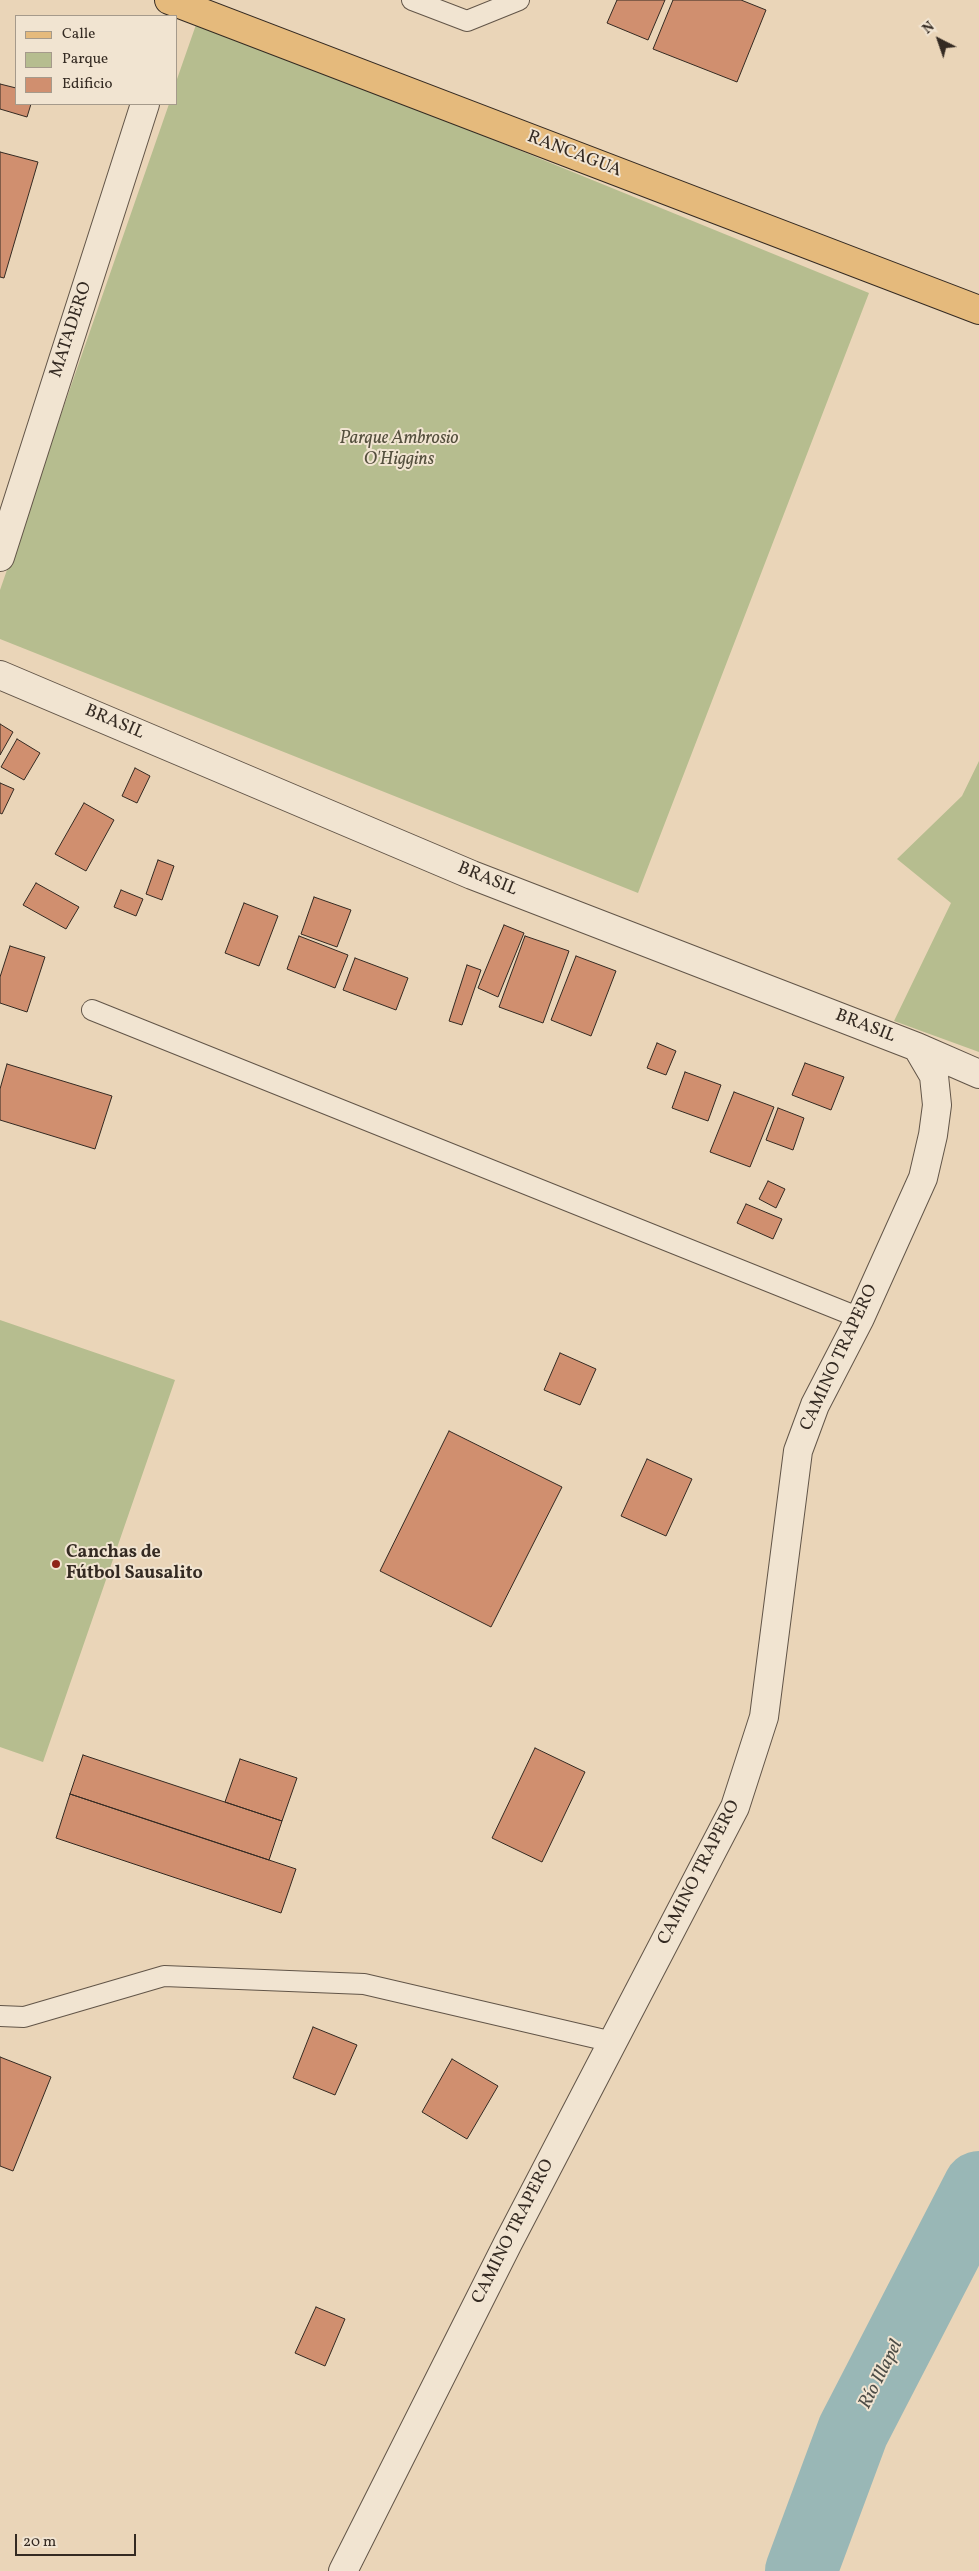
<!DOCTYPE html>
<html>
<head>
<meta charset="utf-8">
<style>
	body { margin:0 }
	#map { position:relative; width:979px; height:2571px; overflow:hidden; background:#ead5b8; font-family:Vollkorn,serif }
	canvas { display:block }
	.legend { position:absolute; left:15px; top:15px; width:162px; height:90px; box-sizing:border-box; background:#f1e4d1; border:1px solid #a59a8b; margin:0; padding:6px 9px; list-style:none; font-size:15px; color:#342a22 }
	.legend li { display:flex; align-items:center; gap:10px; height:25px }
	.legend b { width:25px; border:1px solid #a59a8b }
	.north { position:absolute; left:914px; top:15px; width:50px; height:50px; -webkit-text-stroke:4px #f1e4d1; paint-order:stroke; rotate:319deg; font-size:14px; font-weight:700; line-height:20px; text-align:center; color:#342a22 }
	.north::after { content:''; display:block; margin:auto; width:18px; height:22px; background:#342a22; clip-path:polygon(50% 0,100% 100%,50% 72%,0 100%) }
	.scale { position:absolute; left:15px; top:2534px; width:121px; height:22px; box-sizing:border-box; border:2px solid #342a22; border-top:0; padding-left:6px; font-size:15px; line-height:18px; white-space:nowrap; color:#342a22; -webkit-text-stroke:4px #f1e4d1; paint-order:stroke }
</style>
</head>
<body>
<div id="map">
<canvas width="979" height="2571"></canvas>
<ul class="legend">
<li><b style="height:6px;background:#e5ba7c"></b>Calle</li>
<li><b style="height:14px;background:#b6bd8f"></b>Parque</li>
<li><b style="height:14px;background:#d08f6f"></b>Edificio</li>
</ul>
<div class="north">N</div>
<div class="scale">20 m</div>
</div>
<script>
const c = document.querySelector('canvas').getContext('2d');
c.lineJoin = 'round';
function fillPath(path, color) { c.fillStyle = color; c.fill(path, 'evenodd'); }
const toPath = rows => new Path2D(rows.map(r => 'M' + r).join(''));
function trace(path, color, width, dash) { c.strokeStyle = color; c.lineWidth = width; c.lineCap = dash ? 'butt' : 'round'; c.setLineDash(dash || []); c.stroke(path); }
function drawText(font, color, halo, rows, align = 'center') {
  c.font = font + ' Vollkorn,serif'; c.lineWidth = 4; c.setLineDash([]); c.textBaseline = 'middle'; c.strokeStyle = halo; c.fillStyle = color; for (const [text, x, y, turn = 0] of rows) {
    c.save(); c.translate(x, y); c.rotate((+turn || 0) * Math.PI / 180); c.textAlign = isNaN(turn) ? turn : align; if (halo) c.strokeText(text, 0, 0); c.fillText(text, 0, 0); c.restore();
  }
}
fillPath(toPath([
	[198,19,869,293,638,893,0,639,0,590,169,104,176,104,176,82],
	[979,761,979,1052,894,1021,951,903,897,859,962,796],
	[0,1320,175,1380,43,1762,0,1747]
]), '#b6bd8f');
trace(toPath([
	[801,2571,853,2431,979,2187]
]), '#99b7b6', 72);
const building = toPath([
	[617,0,665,0,648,40,607,23,617,0],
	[673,0,741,0,766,10,737,82,653,49,673,0],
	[0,84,16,88,16,104,31,104,27,117,0,109,0,84],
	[0,152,38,162,4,278,0,277,0,152],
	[0,724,13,732,0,755,0,724],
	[17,739,40,753,24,780,1,767,17,739],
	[135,768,150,776,137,803,122,796,135,768],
	[0,783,14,789,2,814,0,813,0,783],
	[84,803,114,820,86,871,55,854,84,803],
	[158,860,174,866,162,900,146,894,158,860],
	[36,883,79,907,66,929,23,905,36,883],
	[121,890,143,899,136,916,114,907,121,890],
	[314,897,351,910,337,947,301,934,314,897],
	[244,903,278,916,259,966,225,953,244,903],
	[504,925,524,933,498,997,478,988,504,925],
	[299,936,348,955,335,988,287,969,299,936],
	[525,936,569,951,543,1023,499,1007,525,936],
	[10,946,45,957,27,1012,0,1003,0,977,10,946],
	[576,956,616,971,591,1036,551,1020,576,956],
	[355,958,408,978,396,1010,343,990,355,958],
	[467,965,481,970,462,1025,449,1021,467,965],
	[657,1043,676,1051,666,1075,647,1068,657,1043],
	[805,1063,844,1077,831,1110,792,1095,805,1063],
	[7,1064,112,1096,95,1149,0,1120,0,1089,7,1064],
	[685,1072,721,1085,708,1121,672,1108,685,1072],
	[734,1092,774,1107,750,1167,710,1152,734,1092],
	[778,1108,804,1118,793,1150,766,1140,778,1108],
	[768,1181,785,1189,776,1208,759,1199,768,1181],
	[746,1204,782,1219,773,1239,737,1223,746,1204],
	[560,1353,596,1369,580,1405,544,1390,560,1353],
	[449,1431,562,1487,491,1627,380,1571,449,1431],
	[647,1459,692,1479,666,1536,621,1516,647,1459],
	[535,1748,585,1772,542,1862,492,1838,535,1748],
	[83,1755,282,1821,269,1860,70,1794,83,1755],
	[240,1759,297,1778,282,1821,225,1802,240,1759],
	[70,1794,296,1869,281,1913,56,1838,70,1794],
	[313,2027,357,2045,335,2095,293,2078,313,2027],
	[0,2057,51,2077,13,2171,0,2166,0,2057],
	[452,2059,498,2086,467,2139,422,2112,452,2059],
	[316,2307,345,2319,325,2366,295,2353,316,2307]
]);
fillPath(building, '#d08f6f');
trace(building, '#342a22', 1);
const service = toPath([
	[412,0,467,21,519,0],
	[92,1010,860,1318],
	[0,2016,24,2017,164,1976,364,1984,613,2042]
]);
const minor = toPath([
	[0,557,145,104],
	[0,675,472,875,917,1047,979,1074],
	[343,2571,508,2243,735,1807,764,1717,798,1451,815,1405,860,1318,923,1178,933,1135,937,1105,934,1076,917,1047]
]);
const primary = toPath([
	[169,0,979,310]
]);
trace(service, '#625548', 22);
trace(minor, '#625548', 30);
trace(primary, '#342a22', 30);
trace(service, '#f1e4d1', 20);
trace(minor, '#f1e4d1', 28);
trace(primary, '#e5ba7c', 28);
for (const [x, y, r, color] of [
	[56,1564,5,"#8f2418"]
]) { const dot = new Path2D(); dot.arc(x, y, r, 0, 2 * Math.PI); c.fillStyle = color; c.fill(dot); trace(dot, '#f1e4d1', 2); }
drawText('18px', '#342a22', '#f1e4d1', [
	["RANCAGUA",574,155,21],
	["MATADERO",72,330,-72],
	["BRASIL",114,723,23],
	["BRASIL",487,880,22],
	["BRASIL",865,1027,21],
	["CAMINO TRAPERO",840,1358,-65],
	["CAMINO TRAPERO",700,1873,-63],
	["CAMINO TRAPERO",514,2232,-63]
]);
drawText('italic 18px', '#544f3d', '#f1e4d1', [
	["Parque Ambrosio",399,440],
	["O'Higgins",399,461]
]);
drawText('bold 18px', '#342a22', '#f1e4d1', [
	["Canchas de",66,1554],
	["Fútbol Sausalito",66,1575]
], 'left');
drawText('italic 19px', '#4d4d47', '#f1e4d1', [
	["Río Illapel",882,2375,-63]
]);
</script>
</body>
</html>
